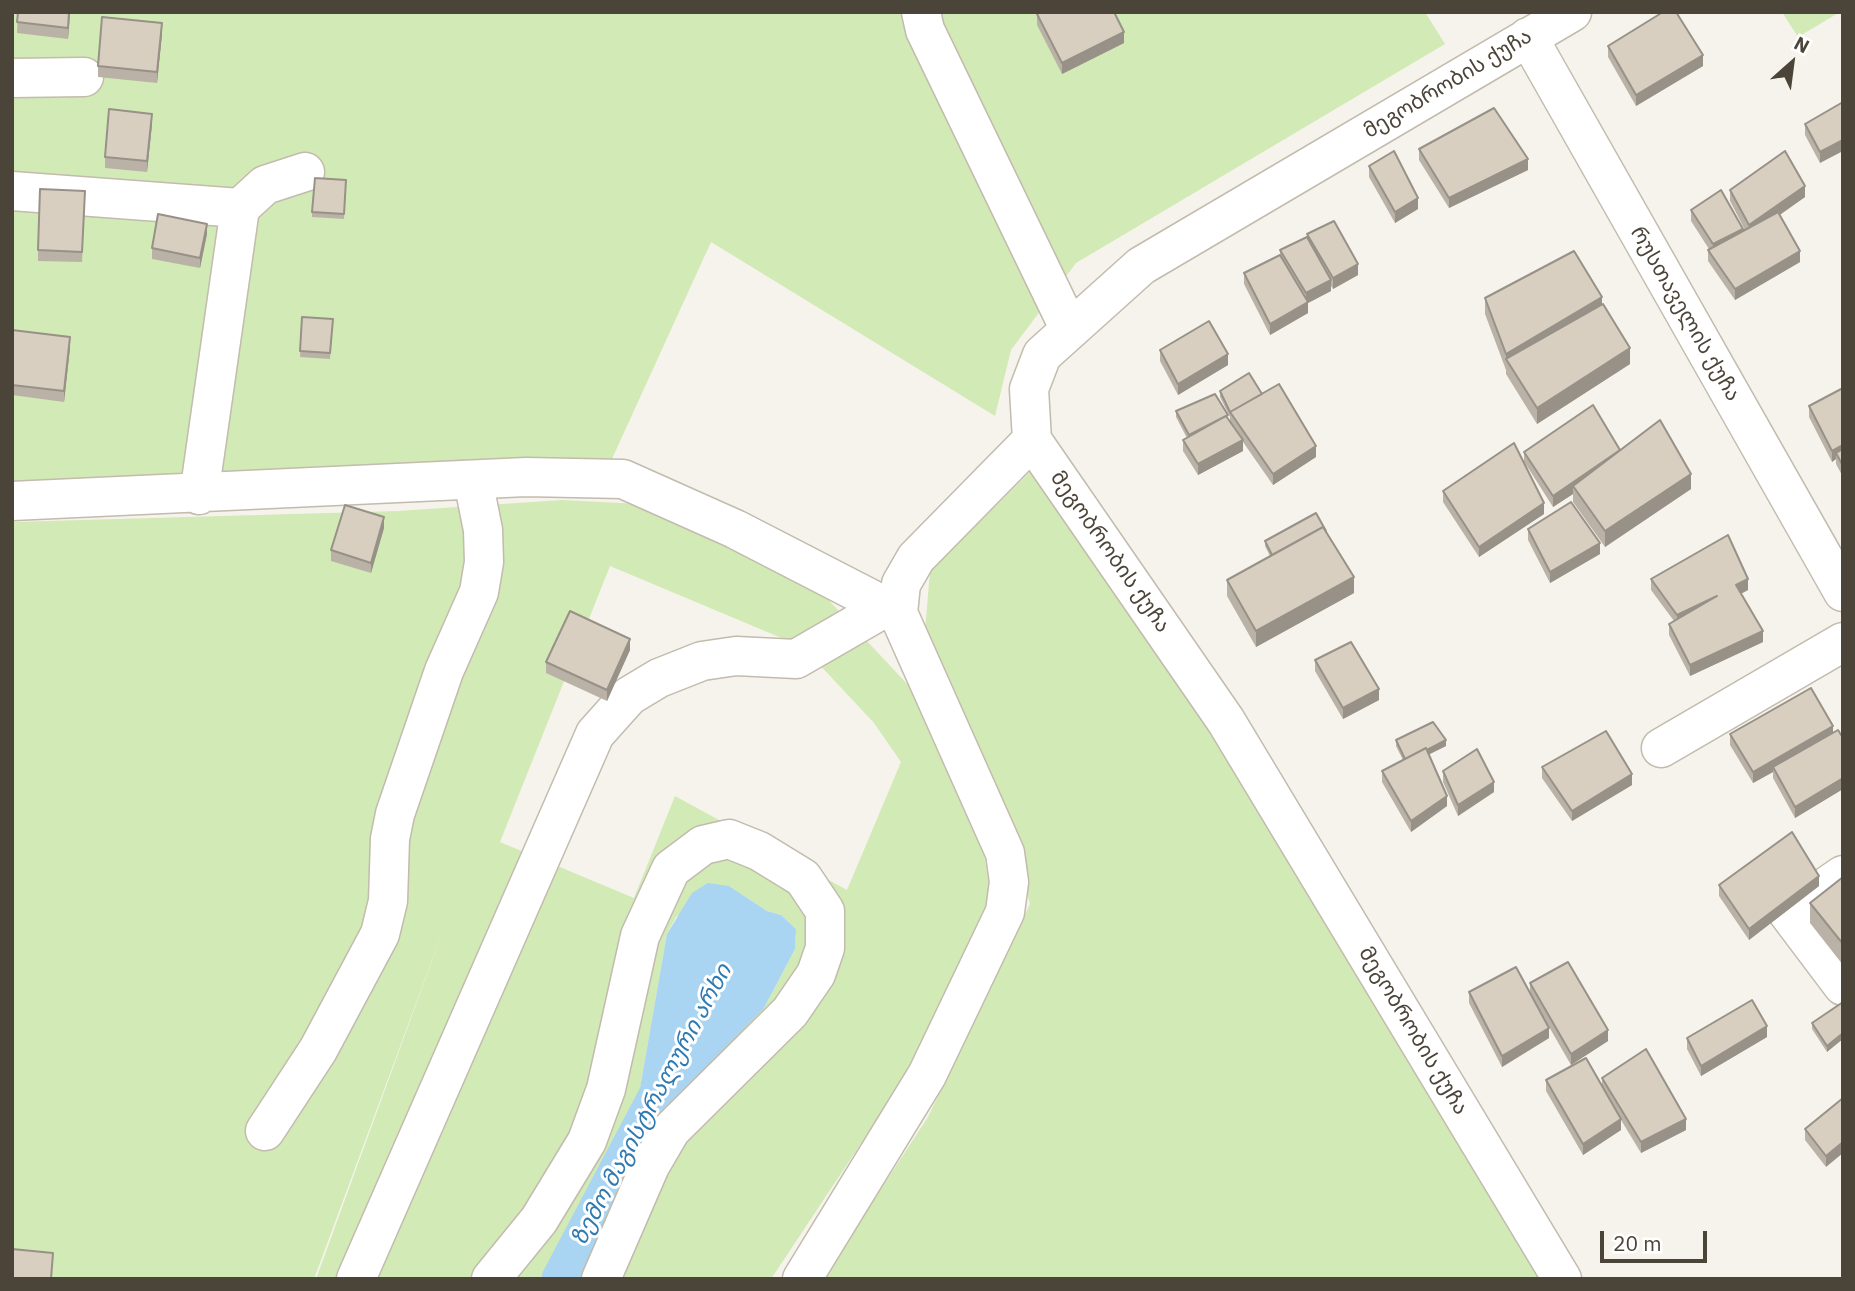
<!DOCTYPE html>
<html>
<head>
<meta charset="utf-8">
<style>
	body { margin:0 }
	#map { position:relative; width:1855px; height:1291px; overflow:hidden; background:#f6f3ec; font-family:"IBM Plex Sans",sans-serif }
	canvas { display:block }
	.frame { position:absolute; inset:0; border:14px solid #4b4439; pointer-events:none }
	.north { position:absolute; left:1757px; top:28px; width:70px; height:70px; -webkit-text-stroke:5px #fff; paint-order:stroke; rotate:28deg; font-size:19px; font-weight:700; line-height:28px; text-align:center; color:#4b4439 }
	.north::after { content:''; display:block; margin:auto; width:24px; height:32px; background:#4b4439; clip-path:polygon(50% 0,100% 100%,50% 72%,0 100%) }
	.scale { position:absolute; left:1600px; top:1231px; width:107px; height:32px; box-sizing:border-box; border:4px solid #4b4439; border-top:0; padding-left:9px; font-size:21px; line-height:24px; white-space:nowrap; color:#4b4439; -webkit-text-stroke:5px #fff; paint-order:stroke }
</style>
</head>
<body>
<div id="map">
<canvas width="1855" height="1291"></canvas>
<div class="frame"></div>
<div class="north">N</div>
<div class="scale">20 m</div>
</div>
<script>
const c = document.querySelector('canvas').getContext('2d');
c.lineJoin = 'round';
function fillPath(path, color) { c.fillStyle = color; c.fill(path, 'evenodd'); }
const toPath = rows => new Path2D(rows.map(r => 'M' + r).join(''));
function trace(path, color, width, dash) { c.strokeStyle = color; c.lineWidth = width; c.lineCap = dash ? 'butt' : 'round'; c.setLineDash(dash || []); c.stroke(path); }
function drawText(font, color, halo, rows, align = 'center') {
  c.font = font + ' "IBM Plex Sans","Noto Sans Georgian",sans-serif'; c.lineWidth = 6; c.setLineDash([]); c.textBaseline = 'middle'; c.strokeStyle = halo; c.fillStyle = color; for (const [text, x, y, turn = 0] of rows) {
    c.save(); c.translate(x, y); c.rotate((+turn || 0) * Math.PI / 180); c.textAlign = isNaN(turn) ? turn : align; if (halo) c.strokeText(text, 0, 0); c.fillText(text, 0, 0); c.restore();
  }
}
fillPath(toPath([
	[12,12,1425,12,1445,44,1076,263,1011,350,995,416,711,242,611,461,12,484],
	[1782,12,1840,12,1798,37],
	[1036,466,1224,754,1544,1279,822,1279,928,1117,1030,904,1005,811,925,631,930,571],
	[562,500,640,504,821,592,910,687,980,829,993,910,909,1071,771,1279,316,1279,449,914,314,1279,12,1279,12,522,398,511],
	[610,566,803,647,874,723,901,762,847,890,675,796,634,898,500,842],
	[729,886,767,911,781,915,796,929,795,949,764,1008,640,1088,667,934,676,917]
]), '#d2eab5');
fillPath(toPath([
	[708,883,729,886,767,911,781,915,796,929,795,949,764,1008,670,1104,640,1088,667,934,692,893]
]), '#a9d4f2');
trace(toPath([
	[560,1279,680,1052]
]), '#a9d4f2', 37);
const minor = toPath([
	[921,12,925,30,1070,330],
	[1528,37,1843,592],
	[12,78,84,77],
	[12,191,240,208],
	[199,495,240,208,265,185,305,172],
	[12,501,526,477,623,479,735,529,898,613],
	[1661,748,1843,642],
	[1843,875,1788,913,1843,986],
	[265,1131,318,1050,380,934,388,901,390,839,395,814,444,671,479,592,484,562,483,530,473,480],
	[356,1279,595,734,629,696,659,678,702,661,736,656,796,659,886,607],
	[491,1279,539,1220,587,1141,606,1089,640,936,671,869,703,845,729,839,759,851,803,878,825,911,825,948,816,974,790,1012,671,1130,650,1166,601,1279],
	[802,1279,927,1075,1005,912,1009,882,1005,853,898,613,901,584,916,558,1032,440],
	[1562,1279,1226,721,1032,440,1029,389,1042,355,1141,266,1572,12]
]);
trace(minor, '#c2bbae', 41);
trace(minor, '#fff', 38);
fillPath(toPath([
	[18,12,70,12,68,39,17,33],
	[1037,14,1124,43,1062,74,1037,25],
	[162,34,157,83,98,77,98,66],
	[1608,46,1703,66,1636,106,1608,57],
	[1843,102,1820,163,1805,135,1805,124],
	[152,124,147,172,105,168,105,157],
	[1419,149,1528,170,1449,208,1419,160],
	[1369,166,1418,209,1395,223,1369,177],
	[346,180,344,219,312,217,312,212],
	[1730,190,1805,197,1780,215,1800,262,1735,300,1708,261,1708,250,1709,249,1691,221,1691,210,1743,231,1745,230,1730,201],
	[85,202,82,262,38,261,38,250],
	[207,234,200,268,152,259,152,248],
	[1307,234,1358,275,1333,289,1331,286,1331,291,1308,303,1308,313,1270,335,1244,284,1244,273,1280,255,1280,250,1307,238],
	[1485,298,1602,305,1630,364,1537,424,1506,374,1506,370,1485,314],
	[302,317,333,319,330,359,300,357],
	[12,330,70,348,64,402,12,395],
	[1160,350,1228,365,1178,395,1160,361],
	[1843,388,1843,477,1836,464,1836,459,1832,462,1809,417,1809,406],
	[1220,391,1262,394,1316,457,1273,485,1243,442,1243,451,1198,475,1183,451,1183,440,1187,438,1176,417,1176,411,1228,419,1230,422,1230,417,1220,397],
	[1620,450,1691,489,1605,547,1573,502,1573,494,1553,507,1525,463,1544,514,1479,557,1443,502,1443,491,1524,463,1524,452],
	[384,528,371,573,331,561,331,550],
	[1528,529,1600,554,1550,583,1528,540],
	[1326,533,1354,593,1256,647,1227,596,1227,580,1270,556,1265,546,1265,541],
	[1651,579,1748,590,1741,594,1763,642,1690,676,1669,635,1669,624,1674,621,1651,590],
	[630,650,607,701,546,673,546,662],
	[1315,660,1379,700,1343,719,1315,671],
	[1833,733,1843,738,1843,789,1795,818,1773,778,1773,772,1753,783,1730,745,1730,734],
	[1396,740,1446,746,1429,754,1447,806,1411,832,1382,782,1382,771,1403,760,1396,746],
	[1542,767,1632,785,1572,821,1542,778],
	[1443,771,1494,792,1458,816,1443,782],
	[1843,877,1843,965,1810,923,1810,903],
	[1719,885,1819,886,1749,940,1719,896],
	[1530,983,1608,1041,1571,1065,1548,1025,1549,1038,1502,1067,1469,1003,1469,992,1530,991],
	[1843,1002,1827,1052,1812,1029,1812,1023],
	[1767,1037,1701,1076,1687,1049,1687,1038],
	[1602,1078,1686,1130,1641,1153,1621,1120,1621,1130,1583,1155,1546,1091,1546,1080,1602,1085],
	[1843,1098,1826,1167,1805,1140,1805,1129]
]), '#bab2a6');
fillPath(toPath([
	[69,12,70,12,68,39,68,28],
	[162,23,162,34,157,83,157,72],
	[1124,32,1124,43,1062,74,1062,63],
	[1703,55,1703,66,1636,106,1636,95],
	[152,114,152,124,147,172,147,161],
	[1843,140,1843,151,1820,163,1820,152],
	[1528,159,1528,170,1449,208,1449,198],
	[1805,186,1805,197,1749,236,1749,225],
	[1418,198,1418,209,1395,223,1395,212],
	[207,224,207,234,200,268,200,258],
	[1743,229,1743,240,1713,255,1713,244],
	[1800,251,1800,262,1735,300,1735,289],
	[1358,264,1358,275,1333,289,1333,278],
	[1331,280,1331,291,1308,303,1308,313,1270,335,1270,324,1306,304,1306,293],
	[1602,297,1602,313,1506,359,1506,370,1506,354],
	[70,337,70,348,64,402,64,391],
	[1630,348,1630,364,1537,424,1537,408],
	[1228,354,1228,365,1178,395,1178,384],
	[1243,440,1243,451,1198,475,1198,464],
	[1843,445,1843,455,1836,453,1836,459,1832,462,1832,451],
	[1316,446,1316,457,1273,485,1273,474],
	[1621,451,1573,486,1573,494,1553,507,1553,496],
	[1691,474,1691,489,1605,547,1605,531],
	[1544,503,1544,514,1479,557,1479,547],
	[384,517,384,528,371,573,371,563],
	[1600,543,1600,554,1550,583,1550,572],
	[1354,577,1354,593,1256,647,1256,631],
	[1748,579,1748,590,1736,596,1736,585],
	[1717,596,1677,626,1677,615],
	[1763,631,1763,642,1690,676,1690,665],
	[630,639,630,650,607,701,607,690],
	[1379,689,1379,700,1343,719,1343,708],
	[1833,726,1833,737,1773,767,1773,772,1753,783,1753,772],
	[1446,740,1446,746,1406,766,1406,761],
	[1632,774,1632,785,1572,821,1572,811],
	[1843,778,1843,789,1795,818,1795,807],
	[1494,782,1494,792,1458,816,1458,805],
	[1447,796,1447,806,1411,832,1411,821],
	[1819,876,1819,886,1749,940,1749,929],
	[1767,1026,1767,1037,1701,1076,1701,1066],
	[1549,1028,1549,1038,1502,1067,1502,1056],
	[1608,1030,1608,1041,1571,1065,1571,1054],
	[1843,1033,1843,1039,1827,1052,1827,1046],
	[1621,1119,1621,1130,1583,1155,1583,1144],
	[1686,1119,1686,1130,1641,1153,1641,1142],
	[1843,1142,1843,1153,1826,1167,1826,1156]
]), '#979187');
const building = toPath([
	[18,12,69,12,68,28,17,22,18,12],
	[1040,12,1114,12,1124,32,1062,63,1037,14,1040,12],
	[1663,12,1676,12,1703,55,1636,95,1608,46,1663,12],
	[102,17,162,23,157,72,98,66,102,17],
	[1843,102,1843,140,1820,152,1805,124,1843,102],
	[1494,108,1528,159,1449,198,1419,149,1494,108],
	[109,109,152,114,147,161,105,157,109,109],
	[1394,151,1418,198,1395,212,1369,166,1394,151],
	[1785,151,1805,186,1749,225,1730,190,1785,151],
	[315,178,346,180,344,214,312,212,315,178],
	[40,189,85,191,82,252,38,250,40,189],
	[1721,190,1743,229,1713,244,1691,210,1721,190],
	[1778,212,1800,251,1735,289,1708,250,1778,212],
	[158,214,207,224,200,258,152,248,158,214],
	[1334,221,1358,264,1333,278,1307,234,1334,221],
	[1307,237,1331,280,1306,293,1280,250,1307,237],
	[1574,251,1602,297,1506,354,1485,298,1574,251],
	[1280,255,1308,302,1270,324,1244,273,1280,255],
	[1603,304,1630,348,1537,408,1506,359,1603,304],
	[302,317,333,319,330,353,300,351,302,317],
	[1209,321,1228,354,1178,384,1160,350,1209,321],
	[12,330,70,337,64,391,12,385,12,330],
	[1249,373,1262,394,1230,412,1220,391,1249,373],
	[1279,384,1316,446,1273,474,1230,412,1279,384],
	[1843,388,1843,445,1832,451,1809,406,1843,388],
	[1215,394,1228,415,1189,435,1176,411,1215,394],
	[1593,405,1620,450,1553,496,1524,452,1593,405],
	[1226,416,1243,440,1198,464,1183,440,1226,416],
	[1660,420,1691,474,1605,531,1573,486,1660,420],
	[1514,443,1544,503,1479,547,1443,491,1514,443],
	[1843,449,1843,466,1836,453,1843,449],
	[1571,502,1600,543,1550,572,1528,529,1571,502],
	[345,505,384,517,371,563,331,550,345,505],
	[1316,513,1326,531,1323,527,1272,555,1265,541,1316,513],
	[1323,527,1354,577,1256,631,1227,580,1323,527],
	[1728,535,1748,579,1736,585,1763,631,1690,665,1669,624,1717,596,1677,615,1651,579,1728,535],
	[570,611,630,639,607,690,546,662,570,611],
	[1351,642,1379,689,1343,708,1315,660,1351,642],
	[1811,688,1833,726,1753,772,1730,734,1811,688],
	[1433,722,1446,740,1427,750,1426,748,1405,759,1396,740,1433,722],
	[1838,730,1843,738,1843,778,1795,807,1773,767,1838,730],
	[1606,731,1632,774,1572,811,1542,767,1606,731],
	[1426,748,1447,796,1411,821,1382,771,1426,748],
	[1477,749,1494,782,1458,805,1443,771,1477,749],
	[1792,832,1819,876,1749,929,1719,885,1792,832],
	[1843,877,1843,944,1810,903,1843,877],
	[1568,962,1608,1030,1571,1054,1530,983,1568,962],
	[1516,967,1549,1028,1502,1056,1469,992,1516,967],
	[1752,1000,1767,1026,1701,1066,1687,1038,1752,1000],
	[1843,1002,1843,1033,1827,1046,1812,1023,1843,1002],
	[1646,1049,1686,1119,1641,1142,1602,1078,1646,1049],
	[1586,1058,1621,1119,1583,1144,1546,1080,1586,1058],
	[1843,1098,1843,1142,1826,1156,1805,1129,1843,1098],
	[12,1249,53,1253,51,1279,12,1279,12,1249]
]);
fillPath(building, '#d8cfc1');
trace(building, '#979187', 2);
drawText('21px', '#4b4439', '#fff', [
	["მეგობრობის ქუჩა",1448,84,-31],
	["რუსთაველის ქუჩა",1685,314,60],
	["მეგობრობის ქუჩა",1110,552,55],
	["მეგობრობის ქუჩა",1413,1031,59]
]);
drawText('italic 23px', '#2e7ab2', '#fff', [
	["ზემო მაგისტრალური არხი",652,1105,-62]
]);
</script>
</body>
</html>
